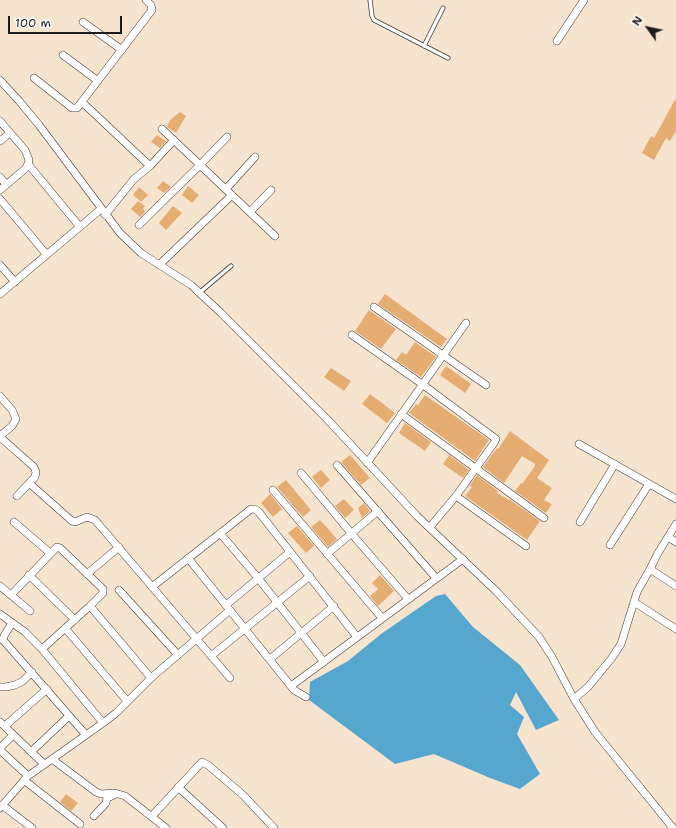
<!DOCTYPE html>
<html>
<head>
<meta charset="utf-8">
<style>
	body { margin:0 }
	#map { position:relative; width:676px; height:828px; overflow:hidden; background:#f7e4cf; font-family:"Shantell Sans",sans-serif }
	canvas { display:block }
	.north { position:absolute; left:628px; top:8px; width:40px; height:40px; -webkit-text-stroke:3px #fff; paint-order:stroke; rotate:303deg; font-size:11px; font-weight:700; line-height:16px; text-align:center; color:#1c1c1c }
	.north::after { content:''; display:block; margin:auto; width:14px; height:18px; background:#1c1c1c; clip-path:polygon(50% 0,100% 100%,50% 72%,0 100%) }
	.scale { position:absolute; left:8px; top:16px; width:114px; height:18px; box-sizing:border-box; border:2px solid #1c1c1c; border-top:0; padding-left:5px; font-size:12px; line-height:14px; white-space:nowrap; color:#1c1c1c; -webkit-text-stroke:3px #fff; paint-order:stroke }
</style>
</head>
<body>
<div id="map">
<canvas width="676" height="828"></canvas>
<div class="north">N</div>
<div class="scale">100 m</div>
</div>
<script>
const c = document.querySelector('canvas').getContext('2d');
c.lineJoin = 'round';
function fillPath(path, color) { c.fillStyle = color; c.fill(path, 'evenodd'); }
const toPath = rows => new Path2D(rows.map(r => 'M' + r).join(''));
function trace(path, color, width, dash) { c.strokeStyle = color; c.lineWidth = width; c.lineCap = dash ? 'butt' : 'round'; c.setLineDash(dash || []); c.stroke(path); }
fillPath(toPath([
	[445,594,473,627,520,665,559,720,536,730,516,692,510,705,524,717,517,734,540,774,520,789,490,778,434,754,395,764,309,700,310,682,348,661,381,634,436,596]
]), '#55a7d0');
fillPath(toPath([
	[676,98,676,131,670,141,666,138,654,160,642,153,651,136,654,138],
	[180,112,186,116,176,133,167,127,170,120],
	[157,135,166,141,160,148,151,142],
	[163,181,171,187,164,193,157,188],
	[188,186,199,195,192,203,182,195],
	[139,187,148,195,141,202,133,195],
	[138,201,145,206,143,208,145,212,140,217,131,209],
	[173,206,182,213,166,230,159,223],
	[385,294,447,339,441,347,378,304],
	[369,310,396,329,381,349,355,331],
	[415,342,436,357,421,377,396,360,402,352,406,355],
	[446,366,471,384,465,393,440,375],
	[331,368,351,381,344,391,324,377],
	[370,394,395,413,387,423,362,404],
	[425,395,489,440,475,461,409,413,416,404,418,405],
	[405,423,431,442,425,451,399,433],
	[510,431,549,460,537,478,552,488,544,500,552,504,546,513,515,491,521,483,522,484,535,466,535,464,522,456,504,483,483,467,497,448,498,449],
	[350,455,370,478,361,485,341,462],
	[449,455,469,470,463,478,443,464],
	[321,470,330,480,321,488,312,477],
	[477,475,498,491,497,493,509,500,509,499,540,521,527,540,465,496,472,487,469,486],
	[286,480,311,510,303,517,277,487],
	[270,494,282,509,273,517,261,503],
	[344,499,354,510,345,518,335,506],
	[364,503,370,511,362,518,358,508],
	[320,520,337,539,328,547,311,527],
	[297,526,314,546,306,553,288,533],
	[380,575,394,591,378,606,370,596,378,589,372,583],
	[66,794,78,803,71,811,60,802]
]), '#e6ad72');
const lane = toPath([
	[370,0,372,16,374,20,448,58],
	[424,46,443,8],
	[199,293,231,266]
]);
const street = toPath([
	[83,22,122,50],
	[557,41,584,0],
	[63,55,98,81],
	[34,78,72,108,77,108,152,10,151,5,146,0],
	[0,80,20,102,39,125,120,233,141,253,191,285,221,313,327,419,417,516,497,592,539,637,552,657,574,699,595,732,673,828],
	[82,102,150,166],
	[0,121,25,150,29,160,28,164,25,169,0,190],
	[162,129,275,236],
	[0,141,10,133],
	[28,164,80,227],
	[0,177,6,184],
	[226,189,255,157],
	[0,199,47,255],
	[250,212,271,190],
	[105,215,134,179,150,166,174,140],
	[139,225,200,165,227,137],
	[0,265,15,282],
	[159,265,232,195],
	[0,294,101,209],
	[374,307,486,385],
	[352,335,422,384,496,439,494,443,456,496,430,527],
	[0,396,12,410,16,419,12,426,0,436],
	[401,414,544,518],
	[0,437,34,467,36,472,35,477,17,496],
	[579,444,676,499],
	[367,463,466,323],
	[337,465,436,578],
	[301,473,351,533,408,599],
	[29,483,72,521,75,522,87,517,95,520,230,678],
	[273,490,382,618],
	[456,496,526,546],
	[14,522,50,553],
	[580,522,615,464],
	[220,533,258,578,324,662],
	[668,537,676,542],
	[610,545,649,484],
	[327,554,378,511],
	[188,558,294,690,306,697],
	[650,569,676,586],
	[87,574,119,547],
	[29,575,75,620],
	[0,586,30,611],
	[152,587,251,509,254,509,258,511,357,637],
	[119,590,178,655],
	[11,595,57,547,60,548,103,589,103,593,90,606,42,649],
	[634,602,676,629],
	[226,605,290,552],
	[90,606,151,678],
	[0,614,25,632,42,649,103,723],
	[12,623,4,636,3,640,86,735],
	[65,628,127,701],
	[211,656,310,576],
	[270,659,334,606],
	[291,686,463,559],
	[0,687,6,687,15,685,23,681,32,672],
	[574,699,588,687,611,659,621,644,637,592,650,569,658,553,676,524],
	[0,722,44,764],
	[5,726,47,689],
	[0,748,13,735],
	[0,750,28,776],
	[31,752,69,716],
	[52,759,96,792,101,794,115,793,125,796,166,828],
	[24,780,80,824],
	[178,787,223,828],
	[2,805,32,828],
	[0,808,28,776,103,723,116,713,151,678,230,610],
	[94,816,106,803,107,798,114,795],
	[152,816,202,762,208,765,243,795,274,828]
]);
trace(lane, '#3d3a37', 5);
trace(street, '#3d3a37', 8);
trace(lane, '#fff', 3.5);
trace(street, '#fff', 7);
</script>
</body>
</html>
